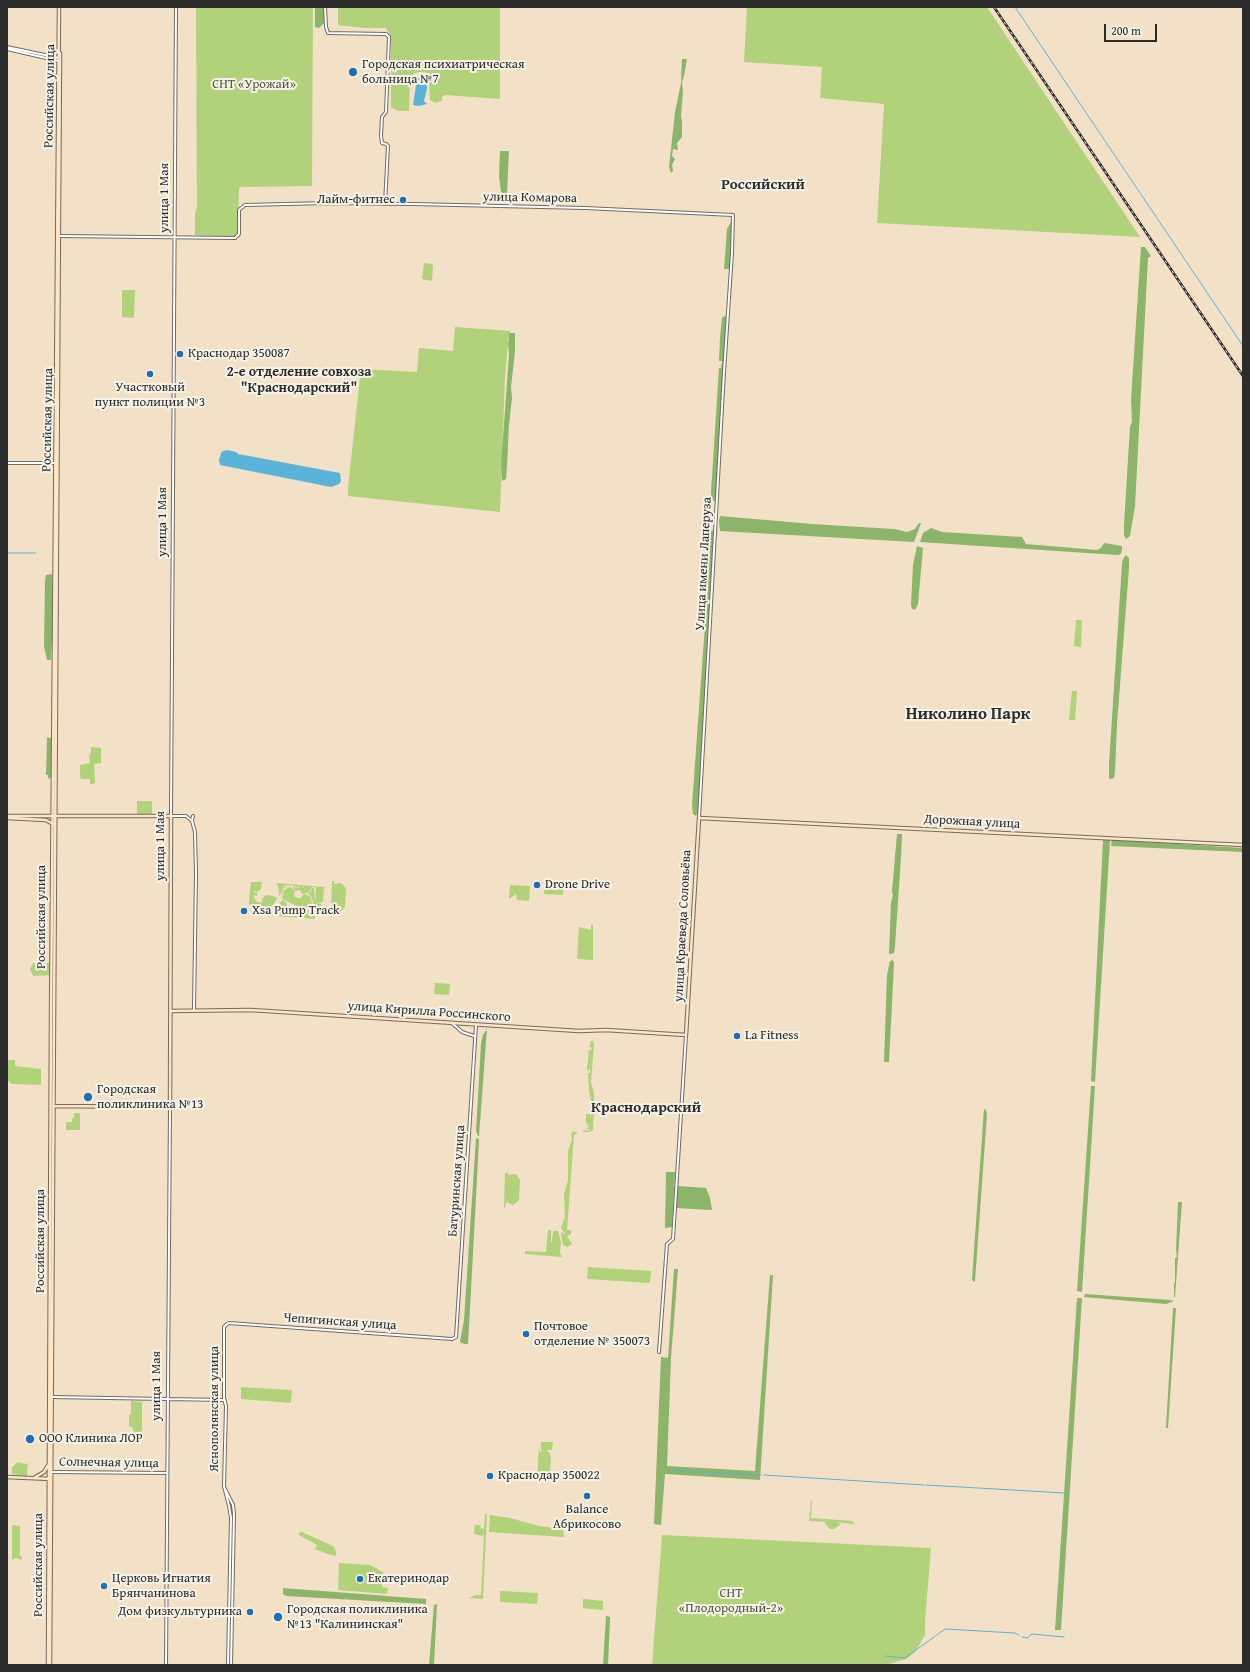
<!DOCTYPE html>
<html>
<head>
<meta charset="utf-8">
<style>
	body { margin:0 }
	#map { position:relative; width:1250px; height:1672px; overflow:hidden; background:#f2e1c6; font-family:"Gentium Book Plus",serif }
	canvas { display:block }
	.frame { position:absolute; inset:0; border:8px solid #2b2b2b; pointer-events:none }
	.scale { position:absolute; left:1104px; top:24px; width:53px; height:18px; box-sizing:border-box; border:2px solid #2b2b2b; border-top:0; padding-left:5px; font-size:12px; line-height:14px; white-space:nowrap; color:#2b2b2b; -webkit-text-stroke:3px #f7f3e8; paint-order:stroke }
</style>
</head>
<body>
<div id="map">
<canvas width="1250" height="1672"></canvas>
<div class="frame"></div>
<div class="scale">200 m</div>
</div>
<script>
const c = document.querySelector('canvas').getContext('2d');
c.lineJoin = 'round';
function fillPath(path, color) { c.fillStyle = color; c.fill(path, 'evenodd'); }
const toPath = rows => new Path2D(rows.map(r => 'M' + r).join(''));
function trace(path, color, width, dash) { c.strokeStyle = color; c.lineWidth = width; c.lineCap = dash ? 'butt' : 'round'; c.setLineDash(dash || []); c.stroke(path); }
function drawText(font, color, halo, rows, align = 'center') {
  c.font = font + ' "Gentium Book Plus",serif'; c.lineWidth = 4; c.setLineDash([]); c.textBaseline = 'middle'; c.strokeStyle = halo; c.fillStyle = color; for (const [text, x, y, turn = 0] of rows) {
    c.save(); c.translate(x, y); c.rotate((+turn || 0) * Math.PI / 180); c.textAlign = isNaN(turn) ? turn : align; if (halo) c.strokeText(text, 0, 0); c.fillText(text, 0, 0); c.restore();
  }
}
fillPath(toPath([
	[196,7,313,7,312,186,241,187,239,188,238,234,236,237,195,235,195,213,197,206],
	[338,7,500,7,500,99,445,95,442,97,442,101,435,103,430,100,429,75,425,72,418,72,413,74,410,80,409,111,398,111,391,107,391,37,386,28,364,28,338,25],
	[747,7,987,7,1140,237,877,223,884,104,820,98,822,67,744,62],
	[424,263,432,264,433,266,432,281,422,279],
	[122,290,135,290,134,318,122,317],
	[455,327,510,331,508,343,505,377,500,512,348,496,348,487,361,369,417,372,419,348,453,351],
	[1076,620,1082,620,1081,647,1074,646],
	[1072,691,1077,691,1075,720,1069,720],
	[91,747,101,748,101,763,94,764,95,783,93,784,90,784,90,779,81,779,80,776,80,765,90,763,89,755,91,753],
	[137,801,152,801,152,814,137,814],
	[332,881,334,881,334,884,341,883,346,888,345,907,340,912,332,910,332,917,331,917],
	[251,882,262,882,261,889,257,892,254,890,254,893,254,892,257,893,257,896,253,895,256,901,261,903,261,905,262,899,266,895,273,896,275,897,273,902,275,897,277,898,273,906,268,909,261,910,250,905,249,903,249,899,251,901,249,898],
	[545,882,564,883,563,895,544,894],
	[277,883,324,887,323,901,321,903,315,902,316,889,315,887,312,887,309,892,307,893,310,893,312,888,314,888,315,902,321,904,322,909,311,909,313,902,311,896,307,893,302,894,300,890,296,891,292,886,284,888,280,898,282,890,284,887,291,886,298,888,302,886,305,890,303,886,297,887,292,885,285,885,282,889,279,897,279,891],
	[510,885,530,886,529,901,517,900,516,894,509,899],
	[290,887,295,890,294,895,296,898,301,898,304,894,310,896,312,903,310,909,299,907,282,899,284,890],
	[282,900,286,902,287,906,291,909,310,910,308,912,308,915,312,917,315,914,315,919,263,915,272,913,276,909],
	[591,925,593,925,593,960,577,959,579,927,591,930],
	[33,963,51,963,51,975,33,976,30,969],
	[435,983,450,984,449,995,434,994],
	[591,1041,593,1041,594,1045,591,1082,594,1093,594,1111,593,1130,589,1132,582,1132,586,1130,589,1131,590,1129,586,1129,591,1124,591,1122,590,1125,587,1126,588,1123,586,1123,586,1114,590,1114,590,1118,591,1115,592,1106,589,1091,588,1073,590,1073,590,1068,588,1072,587,1069,589,1049,590,1051,592,1049,591,1047,589,1048],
	[7,1054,8,1054,8,1060,15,1060,15,1066,41,1069,41,1085,12,1084,7,1080],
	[74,1113,80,1113,80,1130,66,1130,66,1122,72,1122,72,1118,74,1118],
	[573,1131,578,1133,574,1135,567,1230,571,1230,571,1234,567,1236,572,1244,567,1247,563,1245,561,1234,562,1232,566,1235,561,1228,565,1217,564,1194,568,1180,568,1151,572,1139,571,1135,574,1135,571,1135],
	[505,1173,508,1173,508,1175,516,1174,520,1180,519,1200,513,1205,506,1202,505,1208,504,1208],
	[548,1230,551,1230,551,1242,552,1242,553,1231,558,1231,561,1242,560,1253,562,1257,525,1254,525,1251,546,1252],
	[588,1267,651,1271,650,1282,648,1283,588,1279,587,1278],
	[241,1387,292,1390,291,1403,241,1399],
	[131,1401,142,1402,142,1431,139,1432,134,1432,132,1427,129,1427,129,1415,131,1414],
	[541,1442,553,1442,552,1450,547,1450,551,1456,550,1475,548,1478,545,1480,539,1478,537,1480,539,1446,540,1452,543,1450,541,1450],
	[18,1462,20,1463,26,1464,28,1463,27,1476,12,1474,12,1467],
	[811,1500,812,1500,811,1518,853,1521,854,1524,836,1522,841,1524,834,1529,830,1529,824,1522,829,1522,809,1521],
	[485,1514,487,1514,483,1599,469,1598,475,1595,481,1595,484,1532,483,1536,474,1534,475,1525,481,1525,480,1528,484,1529],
	[490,1515,510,1518,539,1526,563,1529,564,1537,489,1532],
	[12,1524,13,1525,20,1526,20,1556,22,1557,22,1560,16,1558,12,1560],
	[300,1532,302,1532,333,1546,336,1551,336,1556,331,1555,315,1549,317,1545,299,1535],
	[662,1535,931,1548,925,1621,925,1635,915,1652,906,1659,886,1665,652,1665],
	[339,1563,370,1565,383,1572,382,1587,388,1588,387,1594,338,1590],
	[500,1591,538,1593,537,1604,500,1602],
	[583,1599,603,1601,603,1610,583,1608]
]), '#b1d27a');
fillPath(toPath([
	[315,7,324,7,324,23,319,28,315,27],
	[682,59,687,59,684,76,682,82,683,91,681,116,682,122,682,137,677,143,678,150,673,149,672,156,675,159,672,165,673,171,671,173,669,167,675,112,681,83],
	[500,151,509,151,507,194,505,195,501,192,499,176],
	[732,220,730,267,729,269,724,269,727,229],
	[1141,247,1145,247,1151,256,1148,258,1135,506,1130,536,1126,539,1124,535,1124,525,1130,427,1132,422,1131,400],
	[724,316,727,317,717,495,714,502,711,498,711,492,719,368,721,368,722,361,719,361,720,337,722,318],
	[509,333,515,333,515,352,511,387,512,398,509,425,507,466,506,479,502,481,501,465,509,355,508,343,509,341],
	[720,516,812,524,894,529,907,532,915,529,919,523,921,523,914,542,720,531,719,521],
	[931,528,942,532,1022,537,1026,544,1097,550,1101,548,1104,543,1122,546,1122,549,1121,554,1118,555,920,542,923,533],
	[714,530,698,812,696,816,693,814,692,805,707,597,710,540,711,531],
	[917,546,923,548,918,604,915,610,912,609,911,605,913,565],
	[1126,555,1129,558,1129,568,1117,724,1115,772,1114,778,1110,779,1109,778,1109,764,1122,564,1123,559],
	[52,574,53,623,51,655,51,660,47,660,44,646,45,580,46,575],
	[47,737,52,739,52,777,48,779,48,775,46,775],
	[897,834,902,834,902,836,901,857,895,946,894,953,891,954,889,954,891,902,893,896,892,891],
	[1103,840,1110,840,1095,1082,1091,1081],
	[1112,840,1243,848,1243,852,1111,846],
	[893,960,894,964,889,1062,884,1062,887,975,890,961],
	[487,1029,479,1136,478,1136,476,1131,481,1043,483,1035],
	[1091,1086,1095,1086,1082,1292,1077,1291],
	[984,1109,986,1110,987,1114,975,1281,974,1282,972,1279],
	[476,1138,479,1139,479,1141,471,1290,468,1344,464,1344,460,1342,464,1320],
	[666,1172,675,1172,672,1227,665,1228],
	[678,1186,706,1188,710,1198,712,1210,676,1208],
	[1178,1202,1182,1202,1175,1297,1174,1297,1174,1284,1175,1282,1175,1258,1177,1257,1176,1250],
	[674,1269,678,1269,671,1358,667,1466,755,1471,770,1275,773,1275,760,1480,665,1474,661,1525,654,1524,661,1357,668,1358],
	[1085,1294,1170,1300,1174,1301,1166,1304,1084,1297],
	[1077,1298,1082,1298,1061,1630,1055,1630],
	[1173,1308,1176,1308,1168,1428,1166,1428],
	[283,1588,426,1599,426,1604,286,1596,283,1594],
	[437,1604,434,1665,429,1665,434,1605],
	[606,1616,610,1617,608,1665,603,1665]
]), '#8cb46a');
fillPath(toPath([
	[423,77,426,78,427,88,424,101,427,104,419,106,413,105,417,78],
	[227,450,236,452,238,454,340,473,341,481,339,484,331,487,220,465,219,460,221,453,223,451]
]), '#5ab3d8');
trace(toPath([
	[1015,7,1243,346],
	[7,553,36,553],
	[673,1471,761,1475],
	[764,1475,924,1485],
	[926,1485,1064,1493],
	[1022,1637,1027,1638,1032,1634,1064,1637],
	[885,1656,905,1658,945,1629,1015,1633,1019,1635]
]), '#5ab3d8', 1);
const tertiary = toPath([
	[176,7,171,816,186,816,192,821,195,832,196,873,194,1010],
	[325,7,326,27,328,33,386,34,389,37,386,112,382,117,381,136,382,143,386,144,388,146,385,204],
	[7,47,59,58],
	[7,49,59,61],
	[59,236,235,238,239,234,239,210,245,205,327,203,413,204,585,208,733,215,732,253,724,372,699,818],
	[7,463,56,463],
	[192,820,193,816],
	[452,1023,462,1032,474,1036],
	[659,1352,667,1244,673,1239,686,1035],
	[51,1397,225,1400],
	[52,1472,167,1473],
	[224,1487,233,1505,234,1514,231,1665],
	[166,1665,170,1107],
	[228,1665,231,1518,229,1506,224,1486,226,1406,224,1399,224,1327,227,1324,229,1323,452,1339,456,1337,476,1025]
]);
const secondary = toPath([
	[7,816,171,816,170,1107,53,1106],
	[7,818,46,820,53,824],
	[170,1011,251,1010,579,1031,606,1030,686,1035,699,818,1243,845],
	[7,1477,51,1479],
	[34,1478,44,1472,49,1464],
	[48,1665,51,1017,59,7],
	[50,1665,60,53]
]);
trace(tertiary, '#716b61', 4);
trace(secondary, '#716b61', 4.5);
trace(tertiary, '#fff', 2);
trace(secondary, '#fee5c5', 2.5);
const rail = toPath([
	[994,7,1243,376]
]);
trace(rail, '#2b2b2b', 2.5);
trace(rail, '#f7f3e8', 1, [3]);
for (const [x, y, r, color] of [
	[353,72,5,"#1f6fb2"],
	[403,200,4,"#1f6fb2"],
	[180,354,4,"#1f6fb2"],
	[150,374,4,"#1f6fb2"],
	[537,885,4,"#1f6fb2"],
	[244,911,4,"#1f6fb2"],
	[737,1036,4,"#1f6fb2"],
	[88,1097,5,"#1f6fb2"],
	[526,1334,4,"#1f6fb2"],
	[30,1439,5,"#1f6fb2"],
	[490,1476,4,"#1f6fb2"],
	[587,1496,4,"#1f6fb2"],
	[360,1579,4,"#1f6fb2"],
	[104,1586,4,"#1f6fb2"],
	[250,1612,4,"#1f6fb2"],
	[278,1617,5,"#1f6fb2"]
]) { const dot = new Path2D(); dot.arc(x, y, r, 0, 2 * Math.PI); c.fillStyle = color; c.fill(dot); trace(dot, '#f7f3e8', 1.5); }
drawText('13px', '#2b2b2b', '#f7f3e8', [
	["Городская психиатрическая",362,65],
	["больница №7",362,80],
	["Лайм-фитнес",395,200,"right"],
	["Краснодар 350087",188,354],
	["Участковый",150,388,"center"],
	["пункт полиции №3",150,403,"center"],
	["Drone Drive",545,885],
	["Xsa Pump Track",252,911],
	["La Fitness",745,1036],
	["Городская",97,1090],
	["поликлиника №13",97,1105],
	["Почтовое",534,1327],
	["отделение № 350073",534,1342],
	["ООО Клиника ЛОР",39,1439],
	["Краснодар 350022",498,1476],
	["Balance",587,1510,"center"],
	["Абрикосово",587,1525,"center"],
	["Церковь Игнатия",112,1579],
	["Брянчанинова",112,1594],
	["Екатеринодар",368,1579],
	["Городская поликлиника",287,1610],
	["№13 \"Калининская\"",287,1625],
	["Дом физкультурника",242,1612,"right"]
], 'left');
drawText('13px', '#4c553f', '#f7f3e8', [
	["СНТ «Урожай»",254,85],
	["СНТ",731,1594],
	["«Плодородный-2»",731,1609]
]);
drawText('13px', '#2b2b2b', '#f7f3e8', [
	["Российская улица",50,96,-89],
	["улица 1 Мая",165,198,-90],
	["улица Комарова",530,198,1],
	["Российская улица",48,420,-89],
	["улица 1 Мая",163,522,-90],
	["Улица имени Лаперуза",704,564,-87],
	["Дорожная улица",972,822,3],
	["улица 1 Мая",161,846,-90],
	["Российская улица",42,917,-90],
	["улица Краеведа Соловьёва",683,926,-87],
	["улица Кирилла Россинского",429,1012,4],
	["Батуринская улица",457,1181,-86],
	["Российская улица",41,1241,-90],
	["Чепигинская улица",340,1322,4],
	["улица 1 Мая",157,1386,-90],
	["Яснополянская улица",215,1409,-90],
	["Солнечная улица",109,1463,1],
	["Российская улица",39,1565,-90]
]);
drawText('bold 14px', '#2b2b2b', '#f7f3e8', [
	["2-е отделение совхоза",299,372],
	["\"Краснодарский\"",299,388]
]);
drawText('bold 15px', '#2b2b2b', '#f7f3e8', [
	["Российский",763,185],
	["Краснодарский",646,1108]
]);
drawText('bold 17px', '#2b2b2b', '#f7f3e8', [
	["Николино Парк",968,715]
]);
</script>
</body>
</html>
